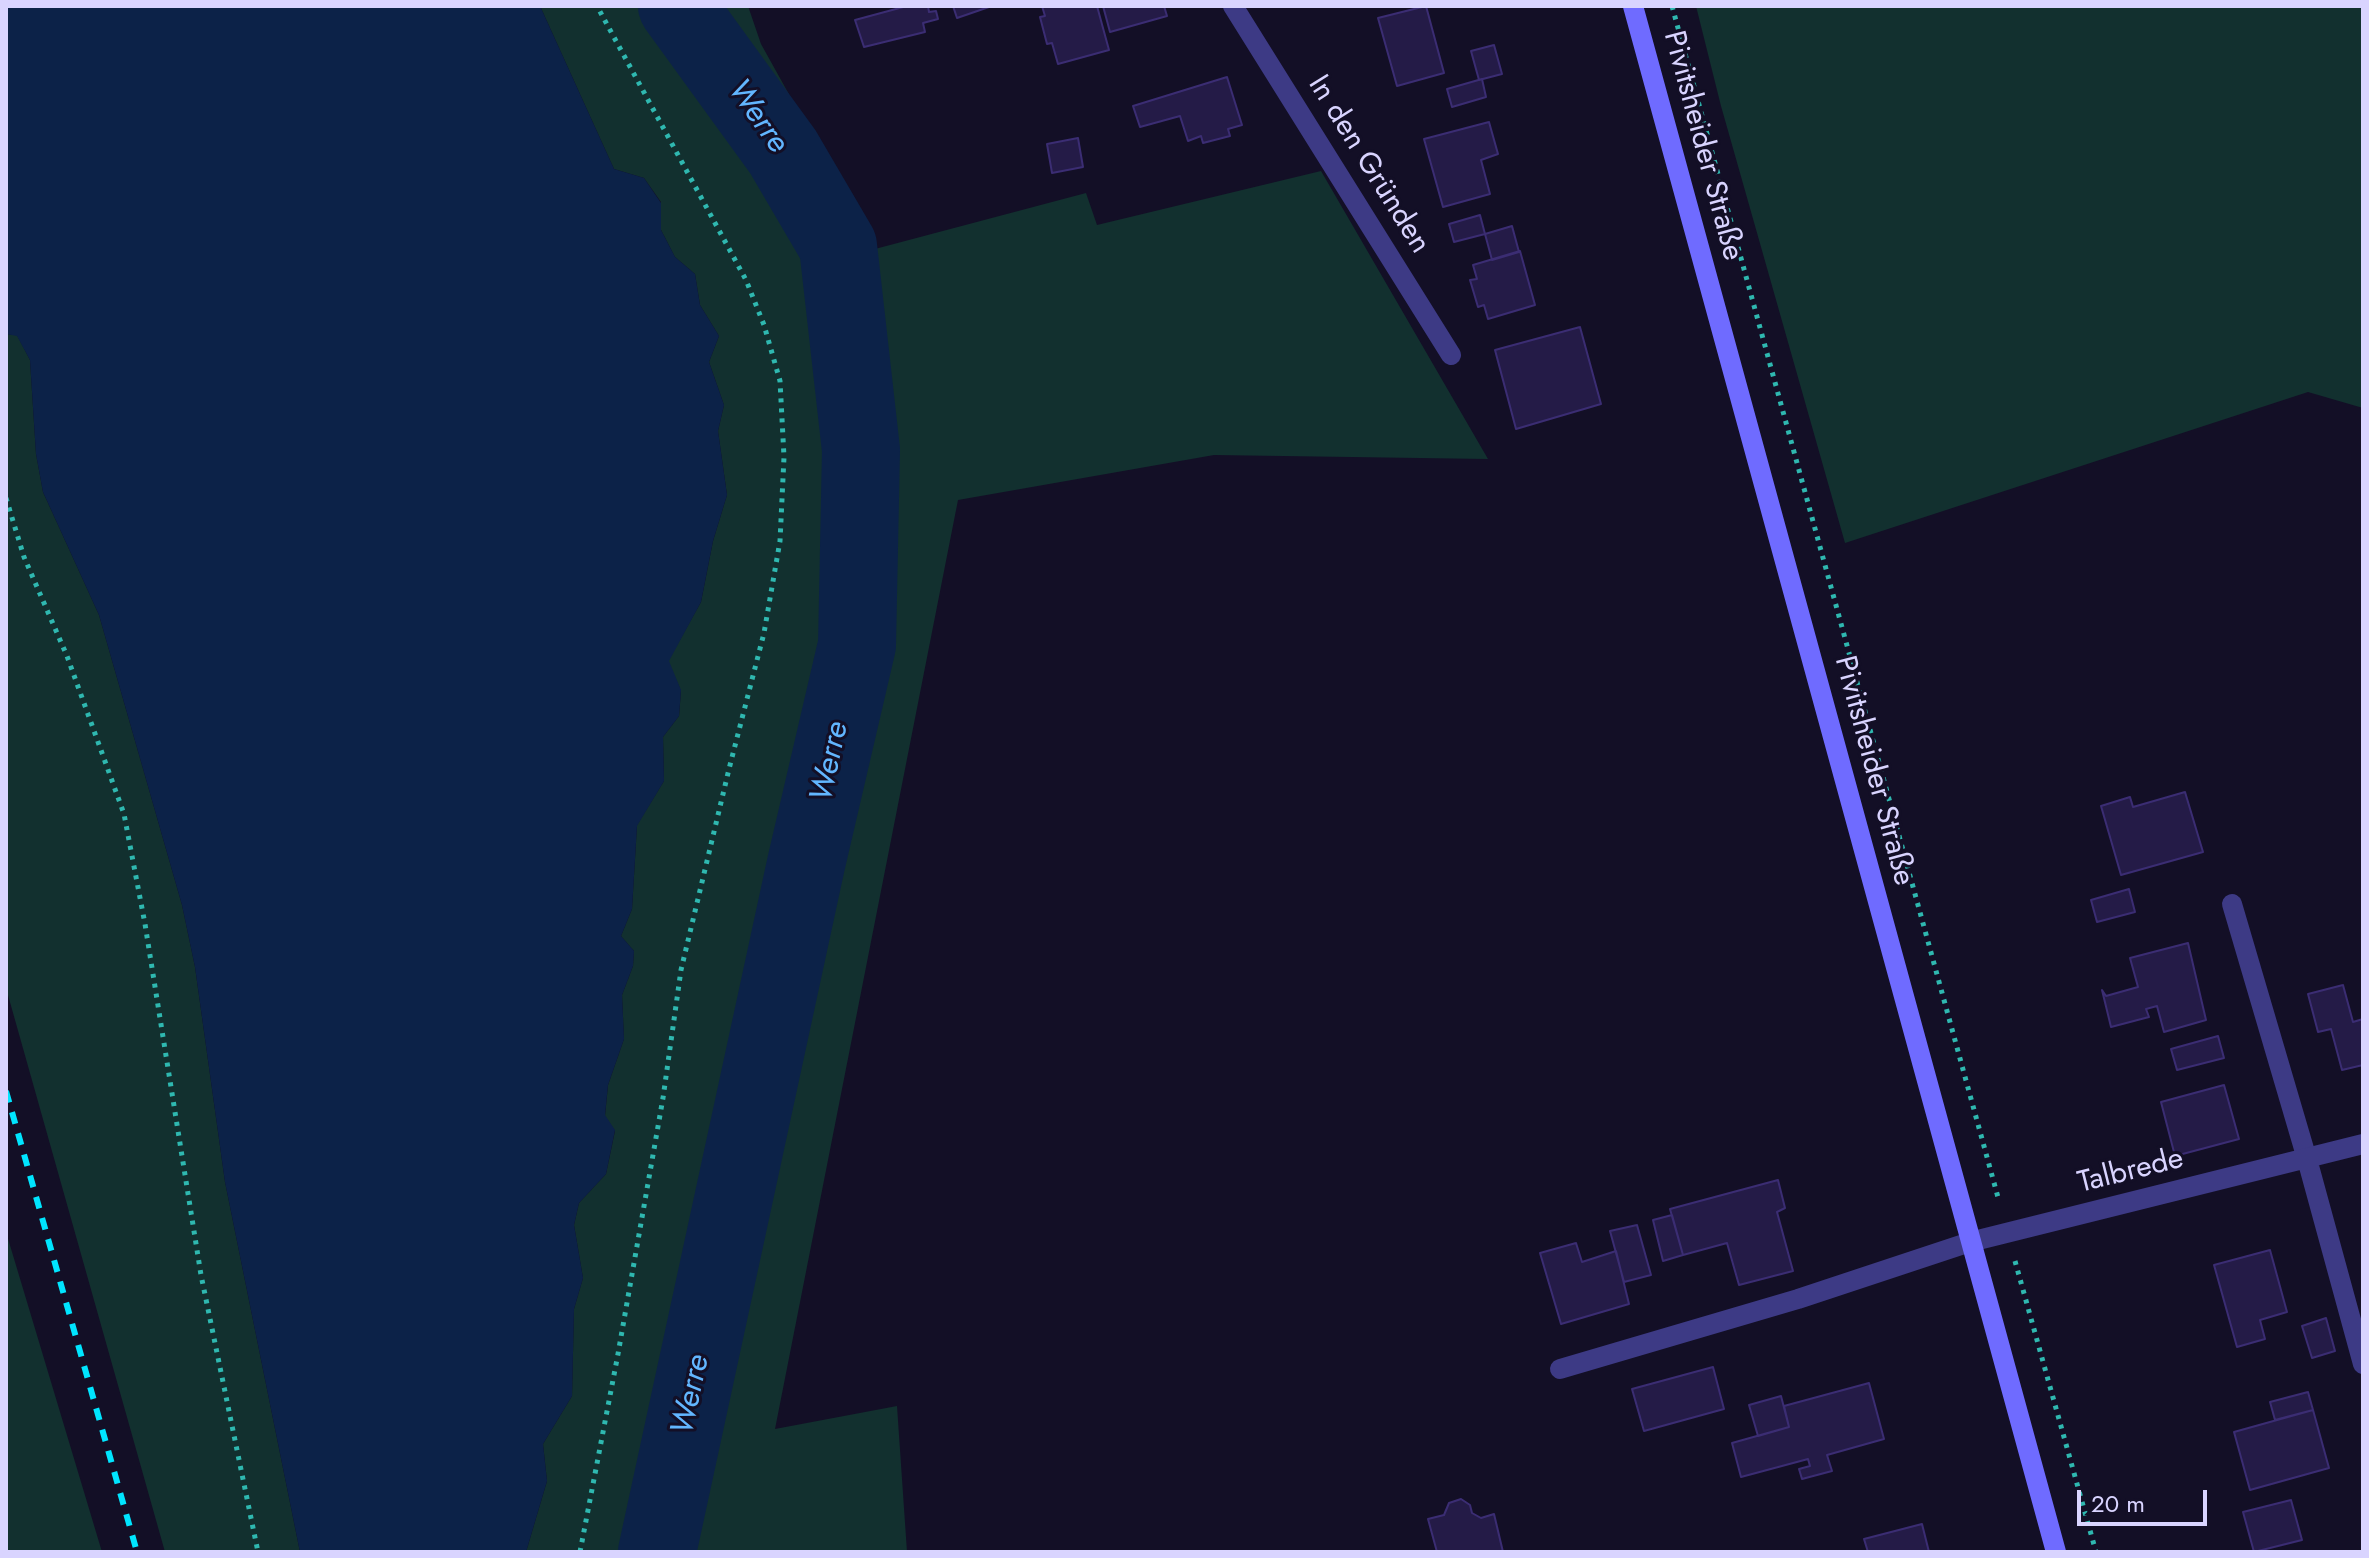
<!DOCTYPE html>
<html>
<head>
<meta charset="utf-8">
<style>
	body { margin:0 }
	#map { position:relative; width:2369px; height:1558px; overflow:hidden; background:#130f26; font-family:Jost,sans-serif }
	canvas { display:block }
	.frame { position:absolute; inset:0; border:8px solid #d9d4ff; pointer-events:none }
	.scale { position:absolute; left:2077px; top:1490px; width:130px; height:36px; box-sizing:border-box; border:4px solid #d9d4ff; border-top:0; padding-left:10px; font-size:24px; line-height:28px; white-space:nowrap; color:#d9d4ff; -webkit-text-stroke:6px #130f26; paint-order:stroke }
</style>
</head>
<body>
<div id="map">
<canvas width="2369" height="1558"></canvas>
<div class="frame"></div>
<div class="scale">20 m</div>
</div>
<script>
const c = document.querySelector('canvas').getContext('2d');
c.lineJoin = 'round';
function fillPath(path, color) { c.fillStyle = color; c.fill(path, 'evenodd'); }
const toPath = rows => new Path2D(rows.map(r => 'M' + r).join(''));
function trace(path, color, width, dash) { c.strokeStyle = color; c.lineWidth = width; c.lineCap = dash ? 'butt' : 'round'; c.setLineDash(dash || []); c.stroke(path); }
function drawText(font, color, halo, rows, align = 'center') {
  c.font = font + ' Jost,sans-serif'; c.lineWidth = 6; c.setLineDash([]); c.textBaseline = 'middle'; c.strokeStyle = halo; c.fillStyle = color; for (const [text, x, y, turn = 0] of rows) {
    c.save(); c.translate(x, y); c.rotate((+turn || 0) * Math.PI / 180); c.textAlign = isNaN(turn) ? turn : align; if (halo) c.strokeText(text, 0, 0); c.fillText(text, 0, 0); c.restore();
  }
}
fillPath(toPath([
	[540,6,748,6,761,44,875,249,1086,193,1097,225,1321,171,1488,459,1214,455,958,500,775,1429,897,1406,907,1552,526,1552,547,1481,543,1444,572,1396,574,1309,583,1278,574,1225,579,1203,606,1174,615,1131,605,1116,608,1085,624,1039,622,995,633,966,634,951,621,936,632,909,637,825,664,781,663,737,679,716,681,691,668,661,701,602,713,541,727,495,718,431,724,405,709,362,719,336,700,305,695,274,675,257,661,230,661,202,644,178,614,169],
	[1696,6,2363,6,2363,408,2308,392,1845,543,1721,106],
	[6,334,17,335,30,360,36,454,43,492,99,615,182,905,195,967,225,1182,300,1552,165,1552,6,988],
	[6,1232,102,1552,6,1552]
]), '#12302f');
fillPath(toPath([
	[6,6,540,6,614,169,644,178,661,203,661,230,675,257,695,274,700,305,719,336,709,362,724,405,718,431,727,495,713,541,701,602,669,661,681,690,679,716,663,737,664,781,637,826,632,909,621,936,634,951,633,966,622,995,624,1039,608,1085,605,1115,615,1130,606,1174,579,1203,574,1225,583,1278,574,1309,572,1396,543,1444,547,1481,526,1552,300,1552,225,1182,195,967,182,905,99,615,43,492,36,454,30,360,17,336,6,334]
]), '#0c2248');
trace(toPath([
	[657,1552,806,864,857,645,861,450,838,246,783,152,677,6]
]), '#0c2248', 78);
const building = toPath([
	[907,6,928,6,929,12,936,11,938,19,923,23,925,32,864,47,855,20,907,6],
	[953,6,988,6,989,7,957,18,953,6],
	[1042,6,1097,6,1109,50,1058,64,1052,43,1047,44,1040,17,1045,16,1042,6],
	[1103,6,1164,6,1167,16,1110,32,1103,6],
	[1426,6,1444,73,1397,86,1378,18,1426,6],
	[1494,45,1502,74,1479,80,1471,51,1494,45],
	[1227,77,1242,125,1228,129,1230,136,1203,143,1201,136,1188,141,1180,116,1140,127,1133,106,1227,77],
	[1482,79,1486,97,1452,107,1447,89,1482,79],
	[1489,122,1498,154,1481,160,1490,194,1443,207,1424,139,1489,122],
	[1078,138,1083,167,1052,173,1047,144,1078,138],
	[1480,215,1485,234,1454,242,1449,224,1480,215],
	[1512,226,1519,252,1492,260,1485,234,1512,226],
	[1520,251,1535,305,1488,319,1484,305,1478,307,1470,280,1477,279,1473,265,1520,251],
	[1580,327,1601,404,1516,429,1495,350,1580,327],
	[2185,792,2203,852,2121,875,2101,806,2130,797,2133,807,2185,792],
	[2129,889,2135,912,2097,922,2091,900,2129,889],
	[2188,943,2206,1020,2164,1032,2157,1006,2146,1009,2149,1017,2111,1027,2102,990,2106,996,2138,987,2130,958,2188,943],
	[2343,985,2353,1022,2363,1019,2363,1065,2342,1070,2331,1029,2318,1032,2308,994,2343,985],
	[2218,1036,2224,1058,2177,1070,2171,1049,2218,1036],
	[2224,1085,2239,1139,2175,1156,2161,1102,2224,1085],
	[1778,1180,1785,1208,1777,1212,1793,1271,1739,1285,1727,1243,1683,1255,1670,1209,1778,1180],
	[1672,1215,1683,1255,1663,1261,1653,1220,1672,1215],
	[1637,1225,1651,1275,1624,1282,1610,1231,1637,1225],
	[1576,1243,1582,1262,1616,1251,1629,1304,1561,1324,1540,1253,1576,1243],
	[2270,1250,2287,1312,2260,1320,2265,1339,2237,1347,2214,1265,2270,1250],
	[2326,1318,2335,1351,2312,1358,2302,1326,2326,1318],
	[1713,1367,1724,1409,1644,1431,1632,1389,1713,1367],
	[1869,1383,1884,1439,1827,1455,1832,1471,1802,1479,1799,1469,1810,1466,1808,1459,1741,1477,1732,1443,1789,1427,1784,1406,1869,1383],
	[2308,1392,2313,1410,2275,1420,2270,1402,2308,1392],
	[1781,1396,1789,1427,1758,1436,1749,1405,1781,1396],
	[2313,1410,2329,1468,2250,1490,2234,1432,2313,1410],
	[1461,1499,1470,1505,1472,1513,1481,1518,1494,1514,1503,1552,1437,1552,1428,1519,1444,1515,1449,1503,1461,1499],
	[2291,1500,2302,1540,2254,1552,2243,1512,2291,1500],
	[1922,1524,1929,1552,1868,1552,1864,1539,1922,1524]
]);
fillPath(building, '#241b47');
trace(building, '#3b2d73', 2);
trace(toPath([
	[1672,6,1999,1201],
	[6,498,24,557,67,656,124,814,145,924,201,1275,258,1552],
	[2015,1261,2096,1552],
	[580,1552,618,1354,663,1098,681,970,729,769,764,633,780,541,784,457,780,381,764,325,746,280,597,6]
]), '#2fb8b0', 5, [4, 6]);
trace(toPath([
	[2232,904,2307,1159],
	[1560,1369,1798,1299,1970,1242]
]), '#3d3a85', 20);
trace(toPath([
	[1233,6,1451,355],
	[2307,1159,2363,1364],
	[1970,1242,2363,1144]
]), '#3d3a85', 20);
trace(toPath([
	[1633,6,2056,1552]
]), '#6f6bff', 20);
trace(toPath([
	[6,1091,137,1552]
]), '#00e5ff', 6, [12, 10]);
drawText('30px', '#d9d4ff', '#130f26', [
	["Pivitsheider Straße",1702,146,75],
	["In den Gründen",1368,165,58],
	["Pivitsheider Straße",1873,771,75],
	["Talbrede",2131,1172,-14]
]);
drawText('italic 32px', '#62b6ff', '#130f26', [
	["Werre",757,117,55],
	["Werre",831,762,-78],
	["Werre",692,1395,-78]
]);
</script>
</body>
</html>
